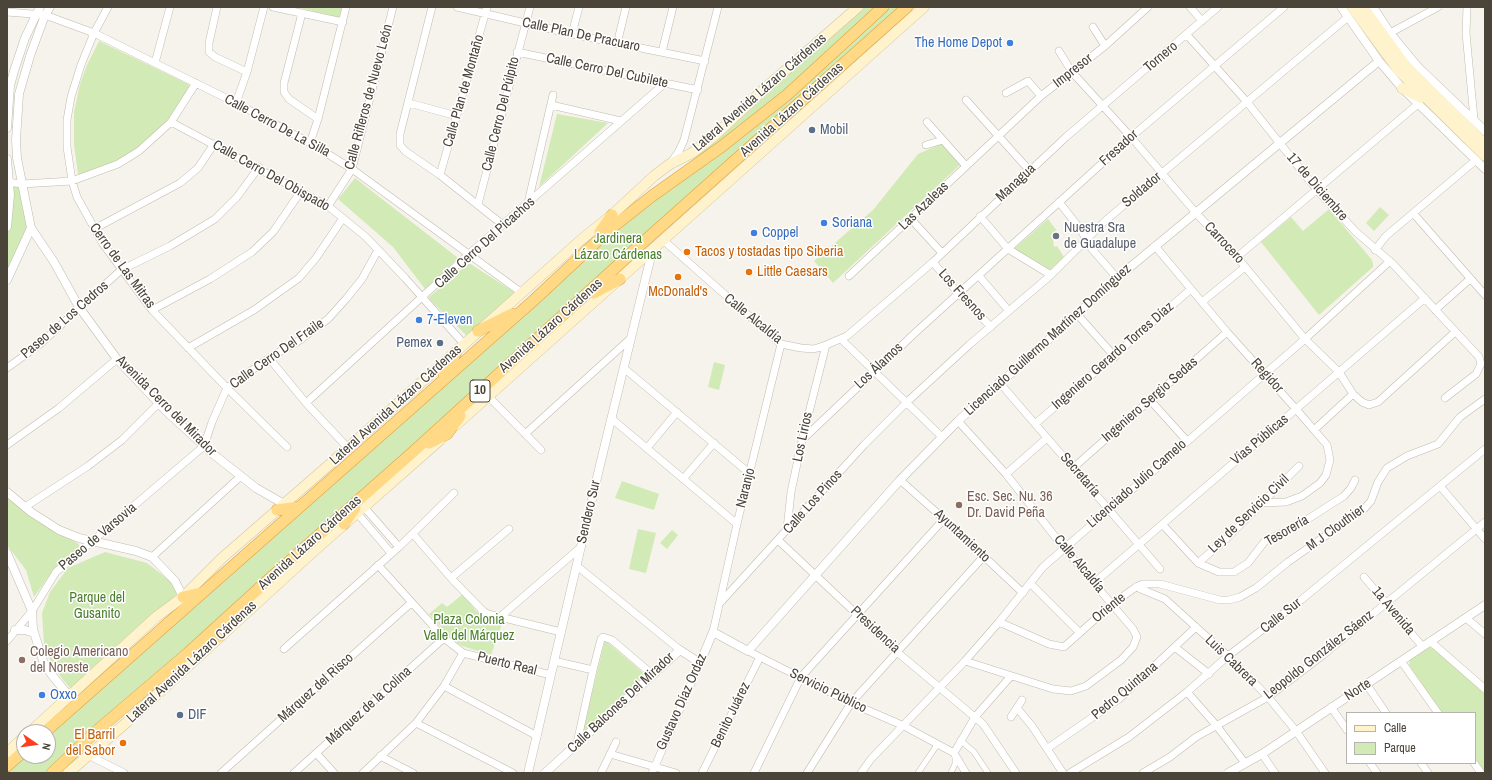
<!DOCTYPE html>
<html>
<head>
<meta charset="utf-8">
<style>
	body { margin:0 }
	#map { position:relative; width:1492px; height:780px; overflow:hidden; background:#f6f3ec; font-family:"Archivo Narrow",sans-serif }
	canvas { display:block }
	.frame { position:absolute; inset:0; border:8px solid #4b4439; pointer-events:none }
	.legend { position:absolute; left:1346px; top:712px; width:130px; height:52px; box-sizing:border-box; background:#fff; border:1px solid #b7b4b0; margin:0; padding:5px 7px; list-style:none; font-size:12px; color:#4b4439 }
	.legend li { display:flex; align-items:center; gap:8px; height:20px }
	.legend b { width:20px; border:1px solid #b7b4b0 }
	.north { position:absolute; left:16px; top:724px; width:40px; height:40px; box-sizing:border-box; background:#fff; border:1px solid #b7b4b0; border-radius:50%; rotate:103deg; font-size:11px; font-weight:700; line-height:16px; text-align:center; color:#4b4439 }
	.north::after { content:''; display:block; margin:auto; width:14px; height:18px; background:#fc3f1d; clip-path:polygon(50% 0,100% 100%,50% 72%,0 100%) }
</style>
</head>
<body>
<div id="map">
<canvas width="1492" height="780"></canvas>
<div class="frame"></div>
<ul class="legend">
<li><b style="height:5px;background:#fff3cd"></b>Calle</li>
<li><b style="height:11px;background:#d2eab5"></b>Parque</li>
</ul>
<div class="north">N</div>
</div>
<script>
const c = document.querySelector('canvas').getContext('2d');
c.lineJoin = 'round';
function fillPath(path, color) { c.fillStyle = color; c.fill(path, 'evenodd'); }
const toPath = rows => new Path2D(rows.map(r => 'M' + r).join(''));
function trace(path, color, width, dash) { c.strokeStyle = color; c.lineWidth = width; c.lineCap = dash ? 'butt' : 'round'; c.setLineDash(dash || []); c.stroke(path); }
function drawText(font, color, halo, rows, align = 'center') {
  c.font = font + ' "Archivo Narrow",sans-serif'; c.lineWidth = 3; c.setLineDash([]); c.textBaseline = 'middle'; c.strokeStyle = halo; c.fillStyle = color; for (const [text, x, y, turn = 0] of rows) {
    c.save(); c.translate(x, y); c.rotate((+turn || 0) * Math.PI / 180); c.textAlign = isNaN(turn) ? turn : align; if (halo) c.strokeText(text, 0, 0); c.fillText(text, 0, 0); c.restore();
  }
}
fillPath(toPath([
	[296,7,344,7,341,18],
	[861,7,908,7,78,746,45,773,7,773,7,768,24,756,48,756,48,732,764,97],
	[99,41,188,84,191,88,169,121,146,144,115,165,80,176,78,174,74,144,74,112,80,84,87,65],
	[557,114,608,123,539,187],
	[943,143,961,164,833,283,814,261,873,210,918,154],
	[355,178,458,258,425,289,393,247,338,199],
	[10,184,22,186,31,228,7,275,7,229],
	[1380,207,1389,215,1374,231,1366,223],
	[1329,209,1372,260,1373,264,1373,267,1319,315,1261,242,1291,217,1303,231],
	[1048,219,1057,231,1052,233,1054,247,1057,246,1064,257,1050,270,1014,249],
	[469,263,517,294,468,337,428,298],
	[714,362,725,365,719,390,708,387],
	[622,481,659,494,654,510,615,498],
	[7,495,49,527,77,543,80,546,54,569,34,597,26,570,7,545],
	[638,529,656,533,646,573,629,569],
	[672,530,678,535,667,549,660,543],
	[105,552,147,563,174,584,179,592,73,692,53,667,44,645,42,613,50,592,68,568],
	[463,594,476,611,484,616,503,621,491,655,462,646,453,640,429,614,442,603,447,607],
	[605,640,646,675,582,733],
	[1427,647,1434,648,1485,694,1485,772,1475,760,1475,713,1442,713,1409,665,1410,659]
]), '#d2eab5');
const pedestrian = toPath([
	[960,740,974,752,988,773],
	[918,773,937,745],
	[951,773,955,764,955,756]
]);
const minor = toPath([
	[108,7,94,33,81,65,71,97,67,120,67,147,72,181,77,197,103,244,152,310,227,388,287,447],
	[217,7,209,43,209,52,215,57,247,72],
	[273,7,343,22],
	[432,7,400,134,400,145,405,151,440,175,503,225],
	[457,7,572,34,705,61],
	[1190,7,1202,21],
	[1467,7,1466,33,1474,119],
	[7,12,45,15,94,33,236,103,310,143,352,169,522,293],
	[302,13,284,83,284,92,289,99,318,119],
	[1093,27,1105,46],
	[1390,33,1438,7],
	[572,34,579,7],
	[1187,35,1247,102,1317,190,1356,232,1393,264,1479,357,1481,364,1476,374,1445,398],
	[617,44,626,7],
	[1059,51,1072,72,1131,137,1196,213,1237,257,1305,339,1339,372,1353,394,1362,402,1369,405,1378,402,1455,332],
	[517,52,698,90],
	[662,52,673,7],
	[155,63,170,7],
	[1006,93,1028,81,1041,96],
	[966,100,1030,171],
	[236,103,247,72,264,7],
	[409,103,457,116],
	[551,105,621,121],
	[171,122,328,206,366,237,405,278,464,344],
	[927,122,966,166],
	[310,143,318,119,346,7],
	[926,145,943,140],
	[672,161,679,151,684,140,718,7],
	[440,175,487,7],
	[7,182,22,184,72,181,118,164,139,151,171,122,196,83],
	[1059,202,1081,230,1091,248,1117,278],
	[528,203,553,95],
	[478,204,530,7],
	[328,206,352,169,393,7],
	[1413,213,1485,295],
	[980,216,1008,249,1051,275],
	[911,219,942,253],
	[94,229,180,183,198,168,214,144],
	[663,240,781,344,801,348,814,349,826,345,847,336,889,300,933,262,1066,137,1218,7],
	[1155,246,1227,332,1296,409,1327,445,1330,460,1326,475,1320,483,1302,496,1286,502,1262,503],
	[1375,250,1386,236,1476,160],
	[1237,257,1418,104],
	[933,262,958,293,991,327],
	[849,276,1041,96,1105,46,1148,7],
	[979,276,1009,311],
	[1202,302,1245,267],
	[152,310,210,279,252,252,273,232,301,191],
	[1435,310,1470,279],
	[1077,314,1115,357],
	[841,339,941,436],
	[188,348,254,310,299,278,316,258,343,218],
	[269,358,306,403,348,448],
	[7,368,39,345,121,270,170,246,215,219,237,197,259,167],
	[625,369,749,473],
	[999,382,1160,569],
	[488,396,541,450],
	[1151,401,1187,441],
	[306,403,469,254,664,84],
	[612,419,737,524],
	[958,421,1006,474,1064,548,1133,629,1137,637,1133,647,1121,660,1086,686,1071,691,1053,689,965,661],
	[1035,424,1191,289],
	[1314,430,1353,394],
	[525,434,631,338],
	[802,440,916,332,1131,137,1284,7],
	[7,445,59,408,117,359],
	[647,448,677,412],
	[1073,468,1227,332],
	[1006,474,1047,438],
	[683,479,714,443],
	[900,480,944,519,1023,593],
	[1440,486,1485,539],
	[25,507,88,466,122,440,159,403],
	[364,507,399,547],
	[357,513,391,553],
	[1163,525,1198,563,1219,572,1234,572,1248,563,1265,541,1300,524,1344,496,1351,488,1355,480],
	[787,529,791,492,802,440,826,345],
	[413,534,451,578,483,611,488,614,561,632],
	[778,540,897,652,983,724,1016,773],
	[152,557,241,476],
	[1198,563,1227,538,1299,466],
	[378,565,444,638,463,653,551,675],
	[577,566,680,650],
	[1364,577,1422,646],
	[451,578,509,529],
	[1030,583,1079,632],
	[1094,583,1425,298],
	[1136,587,1165,599,1228,656,1268,697,1296,731,1325,773],
	[720,603,864,445,907,402,969,345,1051,275,1105,221,1348,17],
	[500,617,581,547],
	[1466,618,1485,634],
	[999,622,1049,644,1064,647,1112,604,1136,587,1143,584,1160,584,1220,600,1229,600,1240,597,1256,588,1288,562,1364,509,1371,501,1378,482,1387,468,1407,456,1438,444,1460,417,1485,399],
	[713,632,737,524,781,344],
	[7,641,32,611,56,572,204,446,212,422,227,388,269,358,300,340,328,319,346,299,362,279,378,250],
	[1430,641,1485,689],
	[1176,648,1209,674],
	[284,649,399,547,454,493],
	[748,651,851,703,904,726,954,753,975,717,1011,676],
	[554,661,593,670],
	[1401,661,1438,713],
	[1367,685,1386,713],
	[444,686,537,736],
	[1187,692,1216,725,1245,763],
	[1331,707,1347,730],
	[1017,708,1032,726,1063,773],
	[1011,717,1022,700],
	[416,723,513,773],
	[577,743,593,670,601,639,603,637,612,640,653,675],
	[1048,748,1119,699,1196,627],
	[954,753,966,773],
	[317,754,334,773],
	[610,754,676,773],
	[1262,754,1275,773],
	[88,755,124,773],
	[380,756,413,773],
	[1370,763,1377,773],
	[1421,763,1428,773],
	[1474,763,1481,773],
	[221,773,411,603],
	[294,773,444,638],
	[363,773,416,723,444,686,463,653],
	[601,773,616,742],
	[652,773,700,663],
	[702,773,760,657],
	[754,773,801,677,944,519],
	[807,773,851,703,984,556],
	[861,773,871,759,965,661,999,622,1043,567,1305,339,1390,261],
	[1070,773,1129,737,1187,692,1228,656,1301,600,1485,449],
	[1143,773,1170,757,1196,737,1268,697,1323,655,1485,522]
]);
const tertiary = toPath([
	[1341,7,1379,61,1402,88,1485,169],
	[1373,7,1390,33,1418,67,1485,131],
	[7,128,10,86,14,71,25,38,40,7],
	[7,159,10,195,7,227],
	[31,228,54,262,79,307,117,359,167,412,213,454,256,488,284,504],
	[7,280,31,228,17,158,16,140,19,94,30,56,45,15,50,7],
	[7,492,31,512,59,530,79,538,136,551,152,557,175,581,183,597],
	[7,553,32,611,33,629,43,661,51,674,70,697],
	[15,630,25,630,34,633],
	[528,773,600,465,652,252],
	[545,773,680,650,700,663,713,632,748,651,900,480,958,421,1117,278,1379,61],
	[1228,773,1262,754,1485,605]
]);
const secondary = toPath([
	[1352,7,1399,71,1485,156],
	[1363,7,1405,65,1485,144],
	[1402,88,1421,98],
	[456,425,924,7],
	[30,732,156,617,183,597,221,559,330,464,582,239,612,215,654,176,670,164,692,153,712,138,762,91,858,7],
	[7,753,24,737],
	[68,773,127,722,315,550,440,440]
]);
const trunk = toPath([
	[600,232,612,215],
	[594,293,620,279],
	[478,331,512,314],
	[444,376,456,352],
	[429,443,447,434,460,416],
	[277,510,299,507],
	[344,524,355,508],
	[183,597,201,593],
	[203,645,220,636],
	[45,732,534,300,609,230,652,196,721,147,787,95,883,7],
	[7,766,24,751],
	[52,773,93,734,188,653,267,581,413,452,649,237,907,7]
]);
trace(pedestrian, '#c2bbae', 6);
trace(minor, '#c2bbae', 8);
trace(tertiary, '#c2bbae', 9);
trace(secondary, '#d6c79b', 11);
trace(trunk, '#e0a43c', 12);
trace(pedestrian, '#fff', 5);
trace(minor, '#fff', 7);
trace(tertiary, '#fff', 8);
trace(secondary, '#fff3cd', 10);
trace(trunk, '#ffd985', 11);
for (const [x, y, r, color] of [
	[1010,43,4,"#3f7fe0"],
	[812,130,4,"#5c6f8a"],
	[824,223,4,"#3f7fe0"],
	[754,233,4,"#3f7fe0"],
	[1056,236,4,"#6b7280"],
	[687,252,4,"#e8710a"],
	[749,272,4,"#e8710a"],
	[678,277,4,"#e8710a"],
	[419,320,4,"#3f7fe0"],
	[440,343,4,"#5c6f8a"],
	[959,505,4,"#8d6e63"],
	[22,660,4,"#8d6e63"],
	[42,695,4,"#3f7fe0"],
	[180,715,4,"#5c6f8a"],
	[123,743,4,"#e8710a"]
]) { const dot = new Path2D(); dot.arc(x, y, r, 0, 2 * Math.PI); c.fillStyle = color; c.fill(dot); trace(dot, '#fff', 1.5); }
for (const [x, y, w] of [
	[480,391,20]
]) { const box = new Path2D(); box.roundRect(x - w / 2, y - 11, w, 22, 3); c.fillStyle = '#fff'; c.fill(box); trace(box, '#4b4439', 1); }
drawText('bold 13px', '#4b4439', null, [
	["10",480,391]
]);
drawText('14px', '#4b4439', '#fff', [
	["Calle Plan De Pracuaro",581,35,12],
	["Tornero",1161,57,-40],
	["Calle Cerro Del Cubilete",607,71,12],
	["Impresor",1073,71,-38],
	["Calle Plan de Montaño",464,91,-74],
	["Lateral Avenida Lázaro Cárdenas",760,93,-41],
	["Calle Rifleros de Nuevo León",369,97,-75],
	["Avenida Lázaro Cárdenas",792,110,-42],
	["Calle Cerro Del Púlpito",501,114,-76],
	["Calle Cerro De La Silla",277,126,28],
	["Fresador",1119,148,-42],
	["Calle Cerro Del Obispado",271,176,29],
	["Managua",1016,183,-43],
	["17 de Diciembre",1317,187,49],
	["Soldador",1142,190,-40],
	["Las Azaleas",924,206,-44],
	["Calle Cerro Del Picachos",485,243,-42],
	["Carrocero",1224,243,47],
	["Cerro de Las Mitras",122,266,54],
	["Los Fresnos",962,295,48],
	["Calle Alcaldía",753,319,39],
	["Paseo de Los Cedros",65,320,-41],
	["Avenida Lázaro Cárdenas",551,326,-42],
	["Licenciado Guillermo Martínez Domínguez",1048,340,-42],
	["Calle Cerro Del Fraile",277,354,-35],
	["Ingeniero Gerardo Torres Díaz",1113,356,-41],
	["Los Álamos",879,366,-43],
	["Regidor",1267,376,48],
	["Ingeniero Sergio Sedas",1150,400,-41],
	["Lateral Avenida Lázaro Cárdenas",396,405,-42],
	["Avenida Cerro del Mirador",166,406,45],
	["Los Lirios",803,437,-78],
	["Vías Públicas",1260,440,-40],
	["Secretaría",1080,475,49],
	["Licenciado Julio Camelo",1137,484,-41],
	["Naranjo",746,488,-76],
	["Calle Los Pinos",813,502,-48],
	["Sendero Sur",589,512,-77],
	["Ley de Servicio Civil",1249,514,-44],
	["M J Clouthier",1336,528,-36],
	["Tesorería",1287,531,-30],
	["Ayuntamiento",962,536,43],
	["Paseo de Varsovia",98,537,-40],
	["Avenida Lázaro Cárdenas",310,543,-42],
	["Calle Alcaldía",1079,564,50],
	["Oriente",1109,608,-39],
	["1a Avenida",1393,611,50],
	["Calle Sur",1281,616,-38],
	["Presidencia",875,630,43],
	["Leopoldo González Sáenz",1319,655,-38],
	["Luis Cabrera",1231,661,44],
	["Lateral Avenida Lázaro Cárdenas",192,662,-43],
	["Puerto Real",507,664,14],
	["Márquez del Risco",316,688,-42],
	["Norte",1358,690,-33],
	["Servicio Público",828,691,26],
	["Pedro Quintana",1125,691,-40],
	["Gustavo Díaz Ordaz",682,702,-66],
	["Calle Balcones Del Mirador",621,703,-43],
	["Márquez de la Colina",369,706,-42],
	["Benito Juárez",731,715,-64]
]);
drawText('14px', '#366cbe', '#fff', [
	["The Home Depot",1002,43,"right"],
	["Soriana",832,223],
	["Coppel",762,233],
	["7-Eleven",427,320],
	["Oxxo",50,695]
], 'left');
drawText('14px', '#4e5e75', '#fff', [
	["Mobil",820,130],
	["Pemex",432,343,"right"],
	["DIF",188,715]
], 'left');
drawText('14px', '#5b616d', '#fff', [
	["Nuestra Sra",1064,228],
	["de Guadalupe",1064,244]
], 'left');
drawText('14px', '#4a7f2a', '#fff', [
	["Jardinera",618,239],
	["Lázaro Cárdenas",618,255],
	["Parque del",97,598],
	["Gusanito",97,614],
	["Plaza Colonia",469,620],
	["Valle del Márquez",469,636]
]);
drawText('14px', '#c56008', '#fff', [
	["Tacos y tostadas tipo Siberia",695,252],
	["Little Caesars",757,272],
	["McDonald's",678,292,"center"],
	["El Barril",115,735,"right"],
	["del Sabor",115,751,"right"]
], 'left');
drawText('14px', '#785e54', '#fff', [
	["Esc. Sec. Nu. 36",967,497],
	["Dr. David Peña",967,513],
	["Colegio Americano",30,652],
	["del Noreste",30,668]
], 'left');
</script>
</body>
</html>
